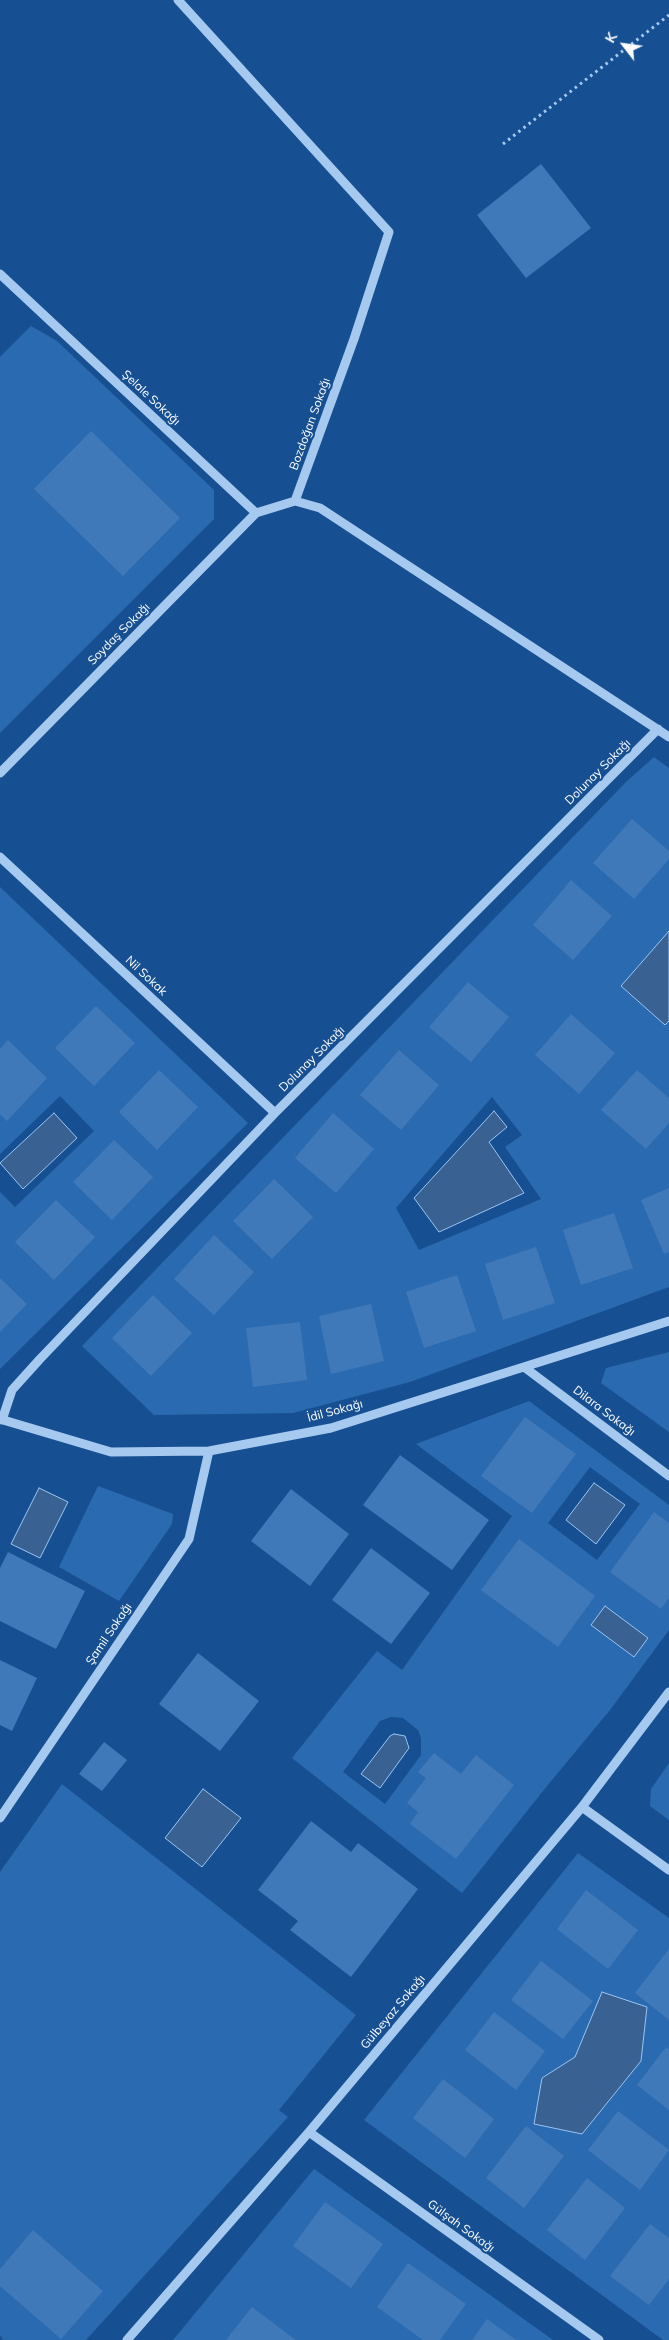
<!DOCTYPE html>
<html>
<head>
<meta charset="utf-8">
<style>
	body { margin:0 }
	#map { position:relative; width:669px; height:2340px; overflow:hidden; background:#175092; font-family:Mulish,sans-serif }
	canvas { display:block }
	.north { position:absolute; left:599px; top:20px; width:50px; height:50px; -webkit-text-stroke:4px #175092; paint-order:stroke; rotate:300deg; font-size:14px; font-weight:700; line-height:20px; text-align:center; color:#fff }
	.north::after { content:''; display:block; margin:auto; width:18px; height:22px; background:#fff; clip-path:polygon(50% 0,100% 100%,50% 72%,0 100%) }
</style>
</head>
<body>
<div id="map">
<canvas width="669" height="2340"></canvas>
<div class="north">K</div>
</div>
<script>
const c = document.querySelector('canvas').getContext('2d');
c.lineJoin = 'round';
function fillPath(path, color) { c.fillStyle = color; c.fill(path, 'evenodd'); }
const toPath = rows => new Path2D(rows.map(r => 'M' + r).join(''));
function trace(path, color, width, dash) { c.strokeStyle = color; c.lineWidth = width; c.lineCap = dash ? 'butt' : 'round'; c.setLineDash(dash || []); c.stroke(path); }
function drawText(font, color, halo, rows, align = 'center') {
  c.font = font + ' Mulish,sans-serif'; c.lineWidth = 4.5; c.setLineDash([]); c.textBaseline = 'middle'; c.strokeStyle = halo; c.fillStyle = color; for (const [text, x, y, turn = 0] of rows) {
    c.save(); c.translate(x, y); c.rotate((+turn || 0) * Math.PI / 180); c.textAlign = isNaN(turn) ? turn : align; if (halo) c.strokeText(text, 0, 0); c.fillText(text, 0, 0); c.restore();
  }
}
fillPath(toPath([
	[31,326,57,341,214,490,214,519,0,733,0,357],
	[654,757,669,768,669,1287,410,1382,293,1413,154,1415,82,1346,626,782],
	[492,1097,522,1135,505,1147,541,1199,419,1250,396,1208],
	[0,887,248,1123,0,1369,0,1192,15,1207,94,1131,60,1096,0,1154],
	[669,1352,669,1432,601,1383,606,1368],
	[529,1401,669,1505,669,1630,610,1710,547,1786,462,1893,292,1758,377,1651,402,1670,512,1516,416,1444],
	[590,1467,640,1504,597,1560,548,1523],
	[391,1717,403,1718,418,1730,421,1738,421,1755,385,1804,343,1772,380,1721],
	[98,1486,173,1514,172,1524,119,1601,59,1567],
	[669,1763,669,1820,650,1806,651,1789],
	[62,1784,356,2015,279,2110,288,2117,86,2340,3,2340,0,2335,0,1872],
	[578,1853,669,1918,669,2340,663,2340,364,2120],
	[575,2057,534,2124,542,2078],
	[314,2169,553,2340,173,2340]
]), '#2a6ab1');
const water = toPath([
	[669,931,669,1021,665,1025,621,986,669,931],
	[494,1111,507,1127,489,1142,524,1193,439,1232,414,1198,494,1111],
	[54,1113,77,1138,23,1189,0,1163,54,1113],
	[594,1483,625,1505,596,1544,566,1520,594,1483],
	[39,1488,68,1502,40,1558,11,1544,39,1488],
	[605,1606,648,1638,634,1657,591,1625,605,1606],
	[394,1734,405,1736,409,1748,380,1788,361,1774,390,1736,394,1734],
	[203,1789,241,1818,202,1867,165,1838,203,1789],
	[602,1992,647,2007,641,2061,582,2134,534,2124,542,2078,575,2057,602,1992]
]);
fillPath(water, '#396292');
trace(water, '#99c5f3', 1);
fillPath(toPath([
	[541,164,591,228,526,278,477,215],
	[91,431,180,518,123,576,34,489],
	[632,819,669,851,669,859,634,899,593,863],
	[571,880,612,916,573,960,533,925],
	[468,982,509,1017,471,1062,429,1027],
	[96,1006,135,1043,94,1086,55,1048],
	[571,1014,615,1053,579,1094,535,1055],
	[8,1040,47,1078,7,1121,0,1114,0,1049],
	[399,1050,439,1085,401,1130,360,1095],
	[159,1070,198,1107,157,1150,119,1112],
	[637,1070,669,1098,669,1123,646,1149,601,1110],
	[333,1113,374,1149,336,1193,295,1158],
	[114,1140,153,1177,112,1220,73,1182],
	[274,1179,313,1217,272,1259,233,1221],
	[669,1188,669,1252,664,1254,641,1200],
	[56,1200,95,1237,54,1280,15,1242],
	[614,1213,633,1268,581,1285,563,1230],
	[214,1235,254,1272,214,1315,174,1279],
	[536,1247,555,1303,503,1320,485,1264],
	[457,1275,476,1331,424,1348,406,1292],
	[0,1278,27,1304,0,1332],
	[153,1295,192,1333,151,1376,112,1338],
	[371,1304,384,1361,331,1374,319,1316],
	[300,1322,307,1380,253,1387,246,1328],
	[525,1417,576,1454,532,1513,481,1476],
	[400,1455,489,1520,452,1570,363,1505],
	[291,1489,349,1534,310,1586,251,1541],
	[654,1512,669,1523,669,1598,661,1609,610,1572],
	[519,1539,595,1596,558,1647,481,1590],
	[371,1548,430,1593,391,1644,332,1600],
	[8,1552,85,1591,56,1649,0,1621,0,1568],
	[198,1653,259,1701,220,1751,159,1704],
	[0,1660,37,1678,12,1731,0,1725],
	[104,1742,127,1760,102,1791,79,1774],
	[434,1753,461,1774,476,1755,514,1785,456,1859,410,1824,418,1812,407,1803,426,1778,418,1772],
	[311,1821,351,1852,358,1843,418,1889,351,1977,290,1930,298,1921,258,1890],
	[586,1890,638,1930,608,1969,557,1929],
	[669,1949,669,2020,635,1993],
	[541,1961,593,2001,563,2039,511,2000],
	[494,2012,545,2051,516,2090,465,2050],
	[666,2047,669,2049,669,2110,637,2085],
	[443,2079,494,2119,465,2158,413,2118],
	[618,2111,669,2150,640,2190,588,2150],
	[526,2126,564,2156,524,2208,486,2178],
	[587,2178,625,2208,585,2260,547,2230],
	[325,2202,383,2244,351,2288,293,2246],
	[650,2224,669,2238,669,2279,649,2305,610,2276],
	[33,2230,103,2291,61,2339,0,2286,0,2269],
	[408,2263,466,2304,440,2340,423,2340,377,2307],
	[252,2307,296,2340,226,2340],
	[487,2319,516,2340,472,2340]
]), '#4079ba');
trace(toPath([
	[503,144,669,15]
]), '#a6c9f0', 3, [2.5, 4]);
trace(toPath([
	[178,0,389,232,354,339,295,501],
	[0,274,256,513,295,501],
	[295,501,320,508,669,737],
	[0,773,256,513],
	[0,857,275,1113],
	[524,1367,669,1476],
	[0,1419,111,1452,209,1451,331,1428,669,1321],
	[2,1420,12,1390,40,1359,275,1113,658,729],
	[582,1807,669,1870],
	[0,1818,189,1539,209,1451],
	[309,2132,599,2340],
	[127,2340,309,2132,582,1807,669,1692]
]), '#a6c9f0', 9);
drawText('12px', '#fff', '#175092', [
	["Şelale Sokağı",151,398,43],
	["Bozdoğan Sokağı",310,424,-70],
	["Soydaş Sokağı",119,634,-45],
	["Dolunay Sokağı",598,772,-45],
	["Nil Sokak",146,976,43],
	["Dolunay Sokağı",312,1059,-45],
	["İdil Sokağı",335,1411,-15],
	["Dilara Sokağı",604,1411,37],
	["Şamil Sokağı",109,1634,-56],
	["Gülbeyaz Sokağı",393,2012,-50],
	["Gülşah Sokağı",461,2226,36]
]);
</script>
</body>
</html>
